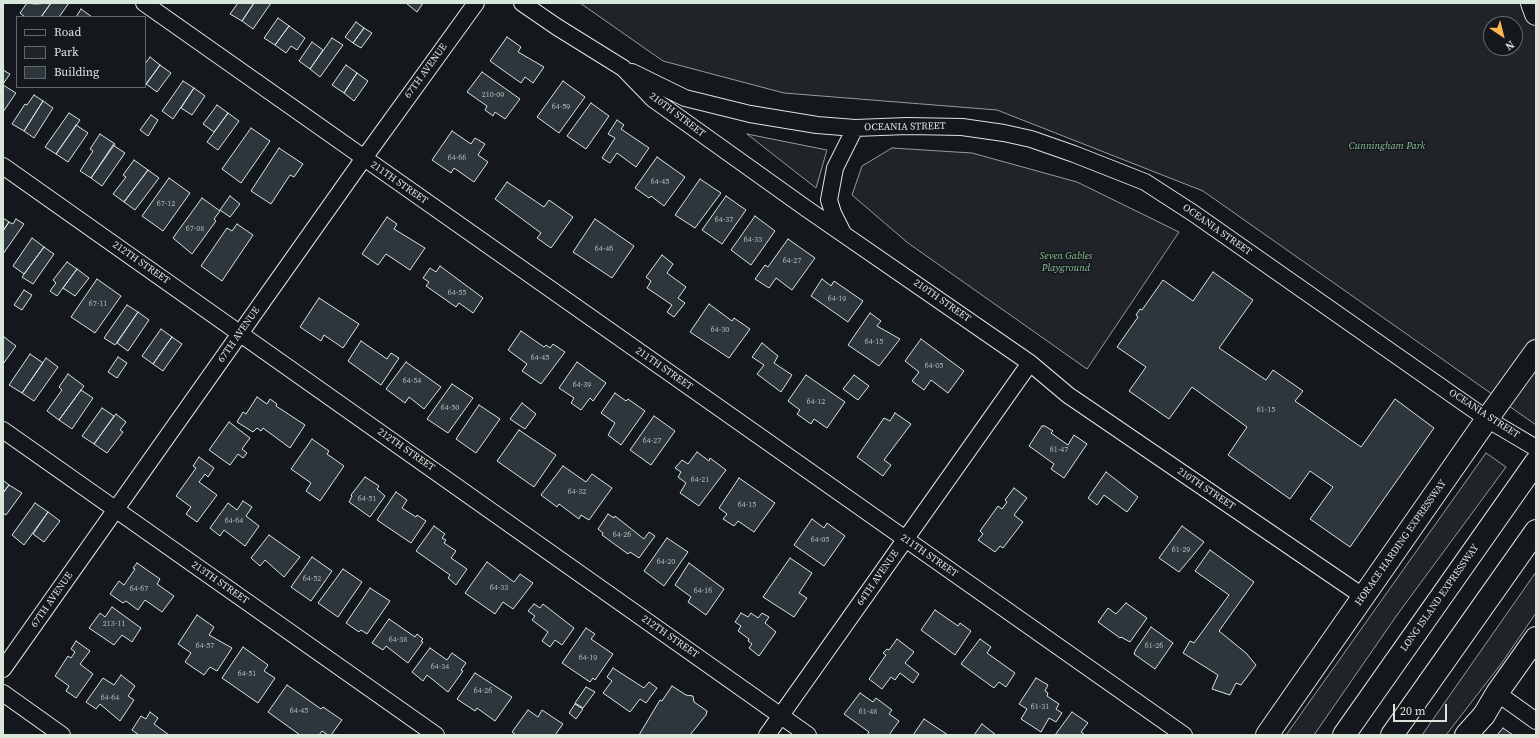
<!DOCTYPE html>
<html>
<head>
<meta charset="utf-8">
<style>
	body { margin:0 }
	#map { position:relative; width:1539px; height:738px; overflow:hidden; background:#14181c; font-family:"Source Serif 4",serif }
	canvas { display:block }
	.frame { position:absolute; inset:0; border:4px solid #d8e6dc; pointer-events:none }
	.legend { position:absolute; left:16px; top:16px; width:130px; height:72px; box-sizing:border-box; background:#14181c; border:1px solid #626a69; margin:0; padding:5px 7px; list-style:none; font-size:12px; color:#d8e6dc }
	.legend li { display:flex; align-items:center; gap:8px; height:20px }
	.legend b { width:20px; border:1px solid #626a69 }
	.north { position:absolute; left:1483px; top:16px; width:40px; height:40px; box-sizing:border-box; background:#14181c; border:1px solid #626a69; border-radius:50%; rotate:145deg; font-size:11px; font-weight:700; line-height:16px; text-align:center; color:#d8e6dc }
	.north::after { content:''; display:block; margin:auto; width:14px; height:18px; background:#ffb74d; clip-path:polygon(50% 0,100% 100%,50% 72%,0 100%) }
	.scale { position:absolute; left:1393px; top:704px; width:54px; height:18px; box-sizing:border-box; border:2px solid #d8e6dc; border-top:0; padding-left:5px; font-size:12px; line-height:14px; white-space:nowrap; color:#d8e6dc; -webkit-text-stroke:3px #14181c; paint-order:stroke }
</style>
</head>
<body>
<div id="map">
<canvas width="1539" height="738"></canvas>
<div class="frame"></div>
<ul class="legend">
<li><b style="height:5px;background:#14181c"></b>Road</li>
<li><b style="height:11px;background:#202428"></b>Park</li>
<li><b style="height:11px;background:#2c363c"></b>Building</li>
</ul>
<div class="north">N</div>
<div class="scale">20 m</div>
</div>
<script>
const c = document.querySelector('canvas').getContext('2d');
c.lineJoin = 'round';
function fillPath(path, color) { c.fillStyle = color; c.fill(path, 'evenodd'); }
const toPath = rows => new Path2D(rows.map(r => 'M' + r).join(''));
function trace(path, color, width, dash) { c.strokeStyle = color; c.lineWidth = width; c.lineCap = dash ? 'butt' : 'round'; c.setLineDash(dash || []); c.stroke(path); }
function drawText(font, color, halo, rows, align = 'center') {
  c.font = font + ' "Source Serif 4",serif'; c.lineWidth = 3; c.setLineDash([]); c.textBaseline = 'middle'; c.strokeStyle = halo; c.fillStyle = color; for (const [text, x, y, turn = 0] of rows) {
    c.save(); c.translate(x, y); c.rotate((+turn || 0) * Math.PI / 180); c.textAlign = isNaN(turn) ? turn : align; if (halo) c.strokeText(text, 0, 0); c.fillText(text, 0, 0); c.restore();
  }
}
const green = toPath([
	[580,3,1536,3,1536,425,1203,191,997,110,784,93,663,61,580,3],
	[1491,24,1515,24,1515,48,1491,48,1491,24],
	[747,134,827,150,816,188,747,134],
	[892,148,972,153,1077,182,1179,232,1087,369,908,243,852,195,862,166,892,148],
	[1486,453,1506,467,1397,615,1314,735,1286,735,1486,453],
	[1536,572,1536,613,1501,664,1446,735,1422,735,1536,572]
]);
fillPath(green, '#202428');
trace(green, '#939e99', 1);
const building = toPath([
	[27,3,35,4,51,3,41,17,25,17,20,13,27,3],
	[51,3,69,3,59,17,41,17,51,3],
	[238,3,254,3,242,21,230,14,238,3],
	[254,3,271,3,253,29,242,21,254,3],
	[406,3,423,3,417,12,406,3],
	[81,9,92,17,76,17,81,9],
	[278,18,289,26,275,45,264,38,278,18],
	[356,22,364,28,353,43,345,37,356,22],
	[289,26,305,38,297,50,291,46,286,53,275,45,289,26],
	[364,28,372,33,361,48,353,43,364,28],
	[507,37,521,47,518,52,544,67,533,83,525,77,521,83,490,61,507,37],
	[332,38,343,45,320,77,310,69,332,38],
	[312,42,323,50,310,69,299,61,312,42],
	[150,57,160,65,145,86,145,64,150,57],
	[160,65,171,73,157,92,146,84,160,65],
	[346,65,357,73,344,93,332,85,346,65],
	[3,70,10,74,3,84,3,70],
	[482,72,520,99,505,119,495,112,493,116,485,110,487,106,467,92,482,72],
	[357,73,368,81,354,101,344,93,357,73],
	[183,81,194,88,173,119,162,111,183,81],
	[563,81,585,97,559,133,537,117,563,81],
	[3,85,16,93,3,112,3,85],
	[194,88,205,96,192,115,181,108,194,88],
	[34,95,43,101,24,131,12,124,25,104,27,105,34,95],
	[43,101,53,108,34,138,24,131,43,101],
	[591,103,609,116,586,149,567,136,591,103],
	[217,105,228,113,214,132,203,124,217,105],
	[69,113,80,120,56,154,45,147,69,113],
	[228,113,239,121,218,150,207,142,228,113],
	[151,115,158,120,148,136,140,130,151,115],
	[617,120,624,125,621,129,649,148,636,167,617,153,610,163,602,158,615,138,608,134,617,120],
	[76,125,88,133,68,162,56,154,76,125],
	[251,128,270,141,241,183,222,169,251,128],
	[452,131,471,144,475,138,485,144,478,155,488,162,474,182,454,168,451,173,432,160,452,131],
	[100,134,115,144,91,178,80,171,93,151,90,149,100,134],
	[113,145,125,153,102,186,91,178,113,145],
	[279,148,303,164,294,177,290,175,271,204,251,191,279,148],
	[657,157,685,177,664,206,651,196,649,198,635,188,657,157],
	[134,160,148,170,124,202,113,194,126,177,123,175,134,160],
	[148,170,159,178,135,210,124,202,148,170],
	[169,178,190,193,163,231,142,216,169,178],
	[700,179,721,193,695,228,675,215,700,179],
	[507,182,544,207,549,200,573,217,551,248,537,238,541,233,495,199,507,182],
	[230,196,240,204,230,217,220,210,230,196],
	[726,196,746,210,722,244,702,230,726,196],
	[202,198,220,211,214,219,216,221,192,254,173,238,202,198],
	[755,216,775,231,751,265,731,250,755,216],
	[387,217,397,224,394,229,425,248,410,270,386,254,378,265,362,254,387,217],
	[3,218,9,222,3,231,3,218],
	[16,219,24,224,3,254,3,231,9,222,13,224,16,219],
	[595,219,634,246,612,278,573,252,595,219],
	[237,224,253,235,222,281,201,266,227,228,232,231,237,224],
	[32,238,44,247,24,274,13,266,32,238],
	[788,239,815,258,792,290,776,278,769,288,755,279,765,265,768,267,788,239],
	[44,247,54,254,33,284,22,277,44,247],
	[662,255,673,264,667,273,686,287,678,298,685,303,674,317,667,312,672,305,647,288,651,281,646,277,662,255],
	[67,262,77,269,57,296,50,291,56,283,53,280,67,262],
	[440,266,483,298,473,313,459,303,456,307,426,286,429,282,423,278,430,268,436,272,440,266],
	[77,269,89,278,75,296,63,288,77,269],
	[1213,272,1253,300,1219,348,1266,380,1273,370,1303,391,1295,401,1361,447,1395,399,1434,428,1350,547,1310,519,1333,487,1310,471,1290,499,1228,455,1247,427,1192,387,1169,419,1129,391,1146,367,1117,347,1138,317,1136,315,1140,309,1142,310,1163,280,1193,301,1213,272],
	[97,279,121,296,95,333,71,317,97,279],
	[822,279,831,286,834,281,863,301,848,322,811,296,822,279],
	[24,290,32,295,22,310,14,305,24,290],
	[319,298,359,324,343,348,324,335,321,341,300,327,319,298],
	[709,304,732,321,734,318,750,329,729,358,690,332,709,304],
	[127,305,138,312,115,345,104,338,127,305],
	[138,312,149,320,128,351,117,343,138,312],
	[870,313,881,321,877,326,900,339,879,366,848,345,870,313],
	[161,329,172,337,153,364,142,356,161,329],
	[521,331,544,347,546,345,550,348,553,344,565,352,541,384,522,371,527,364,508,350,521,331],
	[4,337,16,346,3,364,3,338,4,337],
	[172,337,182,344,163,371,153,364,172,337],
	[921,339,964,371,948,393,931,380,924,390,912,381,919,372,905,361,921,339],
	[361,341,387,359,391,353,399,358,381,385,348,361,361,341],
	[762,343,778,356,774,363,792,375,781,392,757,374,764,365,752,357,762,343],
	[30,354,43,363,22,393,9,385,30,354],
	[118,357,127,363,117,378,108,372,118,357],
	[46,358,58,367,34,401,22,393,46,358],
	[406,362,441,387,424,409,409,397,405,403,386,389,406,362],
	[577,362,606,383,593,401,590,398,581,410,571,403,574,398,559,388,577,362],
	[68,374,84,386,59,420,47,411,62,390,59,387,68,374],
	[806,375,845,402,827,428,814,419,811,424,797,414,800,410,788,401,806,375],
	[854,375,869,386,858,400,843,389,854,375],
	[452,384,473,398,448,433,427,419,452,384],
	[81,390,93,398,72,429,59,420,81,390],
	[615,393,626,401,628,399,645,411,621,445,608,435,615,423,601,413,615,393],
	[257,397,267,404,270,399,277,404,276,406,305,425,290,448,263,428,261,431,257,428,253,432,237,422,243,412,246,414,257,397],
	[522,403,536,414,525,429,510,419,522,403],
	[479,405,500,419,476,453,456,439,479,405],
	[102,408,114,416,94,444,82,436,102,408],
	[895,413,911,424,884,460,891,465,883,476,857,457,884,418,890,421,895,413],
	[116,414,126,422,120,430,123,432,107,453,94,444,116,414],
	[654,416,675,431,651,465,630,450,654,416],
	[229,422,250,438,242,449,247,453,243,458,238,454,230,465,209,450,229,422],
	[1042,426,1045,426,1053,431,1051,433,1068,445,1074,435,1087,444,1064,478,1051,469,1054,464,1029,446,1042,426],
	[519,430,556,455,534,487,497,461,519,430],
	[312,439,329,451,327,454,344,466,320,501,306,491,311,483,291,469,312,439],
	[697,452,709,461,710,458,726,470,699,506,680,493,686,483,678,477,681,472,675,468,682,460,688,464,697,452],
	[199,457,214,468,208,477,205,474,199,482,217,495,197,522,186,514,191,507,176,496,196,468,193,466,199,457],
	[563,466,586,482,592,474,612,488,589,520,581,515,579,519,559,504,557,507,541,495,563,466],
	[1106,472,1138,497,1127,512,1104,495,1097,505,1088,498,1106,472],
	[365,477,379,486,377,489,385,496,370,517,349,502,352,496,351,495,365,477],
	[739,478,775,503,754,532,738,521,734,526,723,519,727,514,719,508,739,478],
	[3,480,9,485,3,493,3,480],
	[9,485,22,493,6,515,3,513,3,493,9,485],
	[1014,488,1027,498,1014,515,1023,522,1003,548,1000,546,995,552,978,540,983,534,980,531,998,506,1002,509,1007,502,1005,500,1014,488],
	[396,492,407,500,402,508,416,517,417,515,426,521,411,543,377,520,396,492],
	[243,501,252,507,246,516,259,526,245,546,224,530,220,536,210,528,228,503,237,510,243,501],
	[35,503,48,512,24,545,12,535,35,503],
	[48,512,60,521,44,542,33,534,48,512],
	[608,514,614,518,615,516,644,539,649,532,655,536,639,558,630,552,628,554,602,535,603,533,598,529,608,514],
	[812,519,824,528,827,523,845,536,824,566,794,545,812,519],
	[434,526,445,534,442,538,446,540,444,543,456,551,451,558,467,569,456,585,448,578,450,575,416,551,434,526],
	[1182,526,1204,542,1179,572,1159,558,1182,526],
	[269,535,300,557,284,577,265,560,260,566,251,558,269,535],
	[667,538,688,552,664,586,644,571,667,538],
	[1210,550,1254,582,1219,631,1246,653,1256,665,1241,685,1236,683,1230,695,1212,689,1218,675,1183,653,1190,641,1194,643,1229,595,1195,571,1210,550],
	[312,557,332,571,311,601,291,587,312,557],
	[790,558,812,573,799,593,807,598,794,617,763,597,790,558],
	[487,562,514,582,520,574,533,583,513,609,503,602,495,614,465,593,487,562],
	[137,563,160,579,157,584,174,596,162,612,145,600,138,610,126,601,123,603,110,594,119,581,124,585,135,569,133,568,137,563],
	[689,563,724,589,706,615,688,602,691,597,675,585,689,563],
	[343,569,362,582,338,617,318,603,343,569],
	[370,588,390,601,367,634,361,630,359,632,346,623,370,588],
	[1126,603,1147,618,1130,642,1121,637,1120,638,1098,622,1108,608,1116,614,1126,603],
	[534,604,540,608,543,604,574,628,562,645,555,640,550,647,542,641,548,632,532,620,535,616,528,611,534,604],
	[112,607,141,628,132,642,122,635,114,645,89,628,100,613,105,617,112,607],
	[935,610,958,626,960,623,971,631,955,655,921,630,935,610],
	[741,613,748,617,751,613,758,618,762,613,769,617,765,623,776,632,759,656,749,648,752,644,748,641,749,639,738,631,741,626,735,622,741,613],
	[197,615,214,627,209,635,232,648,217,671,210,667,204,675,185,662,191,653,178,644,197,615],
	[389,619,415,637,417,634,423,639,421,641,423,642,408,663,386,646,383,650,372,643,389,619],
	[1151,627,1173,643,1155,669,1134,654,1136,649,1151,627],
	[586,628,595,634,591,639,613,654,595,680,593,678,590,682,562,663,586,628],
	[897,639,914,652,905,663,919,674,913,683,900,673,895,680,891,677,882,689,869,679,886,655,883,653,887,649,889,650,897,639],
	[980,639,991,647,987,653,1015,673,1006,687,999,682,994,688,961,664,980,639],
	[76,641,90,651,80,664,93,674,76,698,66,691,69,686,55,676,68,656,71,658,75,652,71,649,76,641],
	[243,647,268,665,264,671,275,678,258,703,222,678,243,647],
	[430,648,447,660,452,653,466,663,461,670,463,671,448,692,427,675,423,681,412,672,430,648],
	[613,668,644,688,649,682,657,688,646,703,640,699,630,712,603,693,612,681,607,677,613,668],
	[475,673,512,697,495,721,477,708,475,711,457,699,475,673],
	[121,675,135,686,128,696,134,700,120,721,100,704,96,709,86,702,103,678,114,685,121,675],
	[1036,678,1048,685,1045,691,1048,693,1047,696,1059,704,1056,709,1062,713,1056,722,1049,718,1041,732,1021,719,1027,709,1019,704,1036,678],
	[287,685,321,709,323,707,342,720,331,735,328,735,322,731,319,735,300,735,268,712,287,685],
	[672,686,686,695,693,696,694,702,707,711,706,715,690,735,639,735,660,700,662,701,672,686],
	[586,687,595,692,583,708,575,703,586,687],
	[860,693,873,702,876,698,892,710,889,714,899,721,889,735,867,735,869,732,844,714,860,693],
	[575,704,583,709,576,719,569,713,575,704],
	[528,710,538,717,542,710,563,724,555,735,516,735,512,732,528,710],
	[150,712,158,718,154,724,169,735,139,735,132,730,141,716,146,719,150,712],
	[1072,712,1088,723,1081,732,1085,735,1055,735,1072,712],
	[924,719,948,735,913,735,924,719],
	[982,724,996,735,974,735,982,724],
	[1503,728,1513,735,1497,735,1503,728]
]);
fillPath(building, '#2c363c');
trace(building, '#d8e6dc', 1);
const minor = toPath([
	[144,3,1184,735],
	[522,3,557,27,623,68,653,99,807,209,1030,363,1068,395,1364,597],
	[632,72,685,98,750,114,817,125,855,128,907,126,962,127,1004,133,1031,139,1074,154,1145,182,1193,213,1487,419,1536,448],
	[3,166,808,735],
	[842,231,833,213,829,200,835,168,855,128],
	[3,430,436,735],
	[3,669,364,158,476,3],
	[3,693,62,735],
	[1497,693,1536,721],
	[767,735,1030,363]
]);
const primary = toPath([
	[1532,3,1536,14],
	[1484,715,1497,693,1536,638],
	[1267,735,1487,419,1536,351]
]);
const motorway = toPath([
	[1344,735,1536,462],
	[1392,735,1536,531],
	[1466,735,1484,715]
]);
trace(minor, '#d8e6dc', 18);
trace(primary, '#d8e6dc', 24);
trace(motorway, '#d8e6dc', 24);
trace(minor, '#14181c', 16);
trace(primary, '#14181c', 22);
trace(motorway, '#14181c', 22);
drawText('8px', '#adbab4', null, [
	["210-09",493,95],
	["64-59",561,107],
	["64-66",457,158],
	["64-45",660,182],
	["67-12",166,204],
	["64-37",724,220],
	["67-08",195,229],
	["64-33",753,240],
	["64-46",604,249],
	["64-27",792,261],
	["64-55",457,293],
	["64-19",837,299],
	["67-11",98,304],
	["64-30",720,330],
	["64-15",874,342],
	["64-45",540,358],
	["64-05",934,366],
	["64-54",412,381],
	["64-39",582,385],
	["64-12",816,402],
	["64-50",450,408],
	["61-15",1266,410],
	["64-27",652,441],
	["61-47",1059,450],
	["64-21",700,480],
	["64-32",577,492],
	["64-51",367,499],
	["64-15",747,505],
	["64-64",234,521],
	["64-26",622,535],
	["64-05",820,540],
	["61-29",1181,550],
	["64-20",666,562],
	["64-52",312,579],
	["64-33",499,588],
	["64-67",139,589],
	["64-16",703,591],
	["213-11",114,624],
	["64-38",398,640],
	["64-57",205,646],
	["61-26",1154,646],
	["64-19",588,658],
	["64-34",440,667],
	["64-51",247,674],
	["64-26",483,691],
	["64-64",110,698],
	["61-31",1040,707],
	["64-45",299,711],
	["61-48",868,712]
]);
drawText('10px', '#d8e6dc', '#14181c', [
	["67TH AVENUE",426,71,-54],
	["210TH STREET",677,115,37],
	["OCEANIA STREET",905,127,-1],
	["211TH STREET",399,183,35],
	["OCEANIA STREET",1217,230,35],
	["212TH STREET",141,263,35],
	["210TH STREET",942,301,35],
	["67TH AVENUE",239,335,-55],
	["211TH STREET",664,369,35],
	["OCEANIA STREET",1484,414,33],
	["212TH STREET",406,450,35],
	["210TH STREET",1206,489,34],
	["HORACE HARDING EXPRESSWAY",1401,543,-55],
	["211TH STREET",929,556,35],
	["64TH AVENUE",878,578,-55],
	["213TH STREET",220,583,35],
	["LONG ISLAND EXPRESSWAY",1440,598,-55],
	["67TH AVENUE",52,600,-55],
	["212TH STREET",670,637,35]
]);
drawText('italic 10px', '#8ac095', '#14181c', [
	["Cunningham Park",1387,146],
	["Seven Gables",1066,256],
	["Playground",1066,268]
]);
</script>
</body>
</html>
